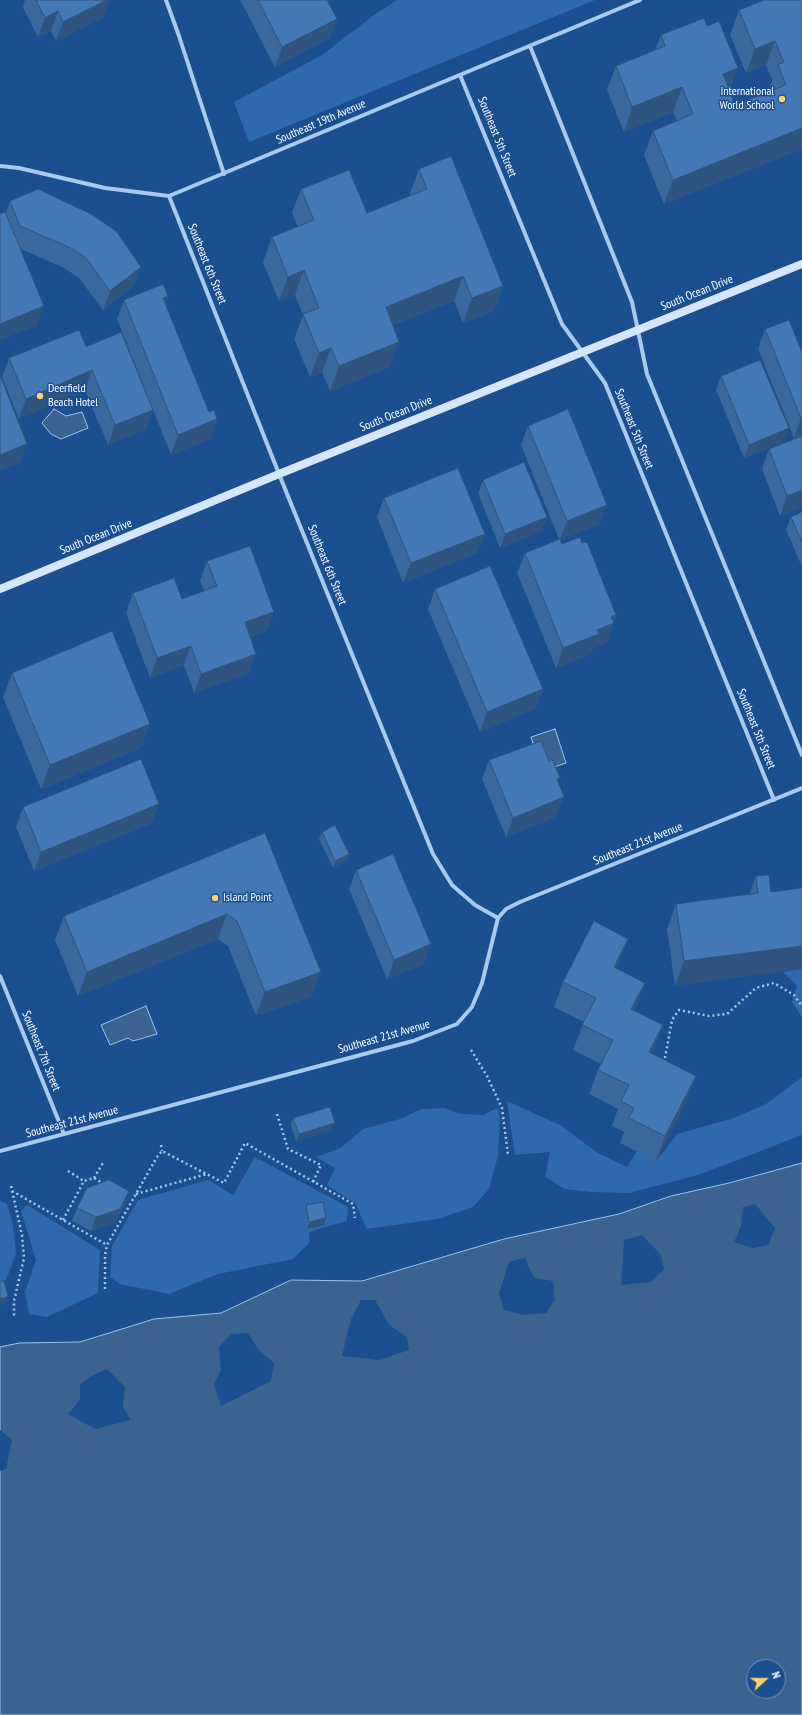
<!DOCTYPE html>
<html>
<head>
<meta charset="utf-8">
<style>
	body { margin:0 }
	#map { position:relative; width:802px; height:1715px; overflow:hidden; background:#1b4f8f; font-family:"PT Sans Narrow",sans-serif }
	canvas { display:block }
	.north { position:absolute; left:746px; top:1659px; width:40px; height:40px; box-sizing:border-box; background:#1b4f8f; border:1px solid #7695bc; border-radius:50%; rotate:69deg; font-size:11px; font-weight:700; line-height:16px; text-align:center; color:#fff }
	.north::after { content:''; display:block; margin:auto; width:14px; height:18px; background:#ffd166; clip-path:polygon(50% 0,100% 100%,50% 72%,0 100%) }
</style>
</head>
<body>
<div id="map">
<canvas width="802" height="1715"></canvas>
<div class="north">N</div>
</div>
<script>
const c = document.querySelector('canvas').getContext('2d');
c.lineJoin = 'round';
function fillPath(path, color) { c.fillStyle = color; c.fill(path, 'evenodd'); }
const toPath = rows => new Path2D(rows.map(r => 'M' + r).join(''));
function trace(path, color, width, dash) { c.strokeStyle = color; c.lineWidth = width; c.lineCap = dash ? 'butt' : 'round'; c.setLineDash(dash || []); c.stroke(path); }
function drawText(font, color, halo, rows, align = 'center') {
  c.font = font + ' "PT Sans Narrow",sans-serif'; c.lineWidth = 3; c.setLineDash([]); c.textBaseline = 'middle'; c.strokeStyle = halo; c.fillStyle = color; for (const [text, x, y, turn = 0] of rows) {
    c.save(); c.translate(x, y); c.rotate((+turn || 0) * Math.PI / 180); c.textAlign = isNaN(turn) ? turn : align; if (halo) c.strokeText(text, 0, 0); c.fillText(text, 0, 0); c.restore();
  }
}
fillPath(toPath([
	[397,0,595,0,249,142,234,102,322,55,374,15],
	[802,969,802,1017,792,1002,797,986,783,972],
	[802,1077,802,1135,701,1174,629,1193,591,1192,565,1189,545,1177,550,1152,515,1155,507,1101,562,1126,596,1152,627,1167,637,1151,656,1161,677,1134,734,1118,766,1104],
	[444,1108,460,1114,483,1115,497,1108,500,1117,498,1156,489,1189,473,1207,438,1219,366,1229,356,1204,327,1185,335,1168,316,1157,339,1149,363,1129,400,1119,422,1109],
	[255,1157,348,1207,347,1221,309,1232,310,1242,293,1259,218,1274,169,1294,120,1284,110,1277,112,1246,138,1200,208,1180,233,1195],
	[0,1201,7,1204,13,1225,16,1254,6,1280,0,1282],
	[27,1205,100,1250,98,1293,47,1317,29,1314,25,1292,36,1260,21,1211]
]), '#2e69ad');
const water = toPath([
	[54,409,66,416,82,412,88,428,61,439,51,434,42,423,54,409],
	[555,729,566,763,548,769,535,750,531,737,555,729],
	[146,1006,157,1034,133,1041,128,1038,110,1045,101,1025,146,1006],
	[802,1163,802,1715,0,1715,0,1347,19,1343,80,1342,154,1319,221,1313,291,1280,362,1281,504,1239,619,1214,671,1196,729,1183,802,1163],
	[754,1667,778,1667,778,1691,754,1691,754,1667]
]);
fillPath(water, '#3c6290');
trace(water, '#9cc4f0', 1);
fillPath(toPath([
	[755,1204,775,1228,768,1245,753,1248,734,1242,741,1226,743,1207],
	[642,1235,661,1255,664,1270,651,1282,621,1285,624,1240],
	[525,1258,534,1278,553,1281,555,1300,546,1313,524,1315,504,1310,499,1293,509,1262],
	[361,1300,375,1300,389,1325,407,1337,409,1350,379,1360,342,1356,351,1319],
	[248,1333,259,1350,274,1363,271,1381,221,1406,214,1384,221,1370,219,1347,231,1334],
	[107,1369,125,1387,123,1406,130,1420,95,1429,68,1414,80,1400,80,1384,90,1377],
	[0,1430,12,1440,6,1469,0,1471]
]), '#1b4f8f');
trace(toPath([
	[471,1050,487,1076,502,1108,508,1155],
	[664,1063,672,1020,679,1010,709,1016,727,1014,756,988,774,983,794,995,802,1006],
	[277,1114,288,1149,321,1165,313,1182],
	[161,1145,162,1151],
	[68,1171,84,1181],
	[94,1178,104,1161],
	[11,1186,22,1235,24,1258,14,1301,14,1317],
	[12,1191,107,1245,157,1157,162,1151,224,1183,245,1143,353,1204,355,1218],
	[136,1194,207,1174],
	[63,1220,84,1181,94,1178,104,1184],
	[105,1289,105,1255,107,1245]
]), '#a9c9ee', 2.5, [2, 3]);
trace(toPath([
	[166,0,179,36,224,174],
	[530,46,632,302,647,374,802,755],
	[460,75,562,324,605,383,774,800],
	[0,166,19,168,105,188,169,196,640,0],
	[169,196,279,474,433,854,452,885,475,905,498,918],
	[0,976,64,1134],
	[0,1151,413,1041,457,1024,472,1007,482,983,498,918,506,909,520,902,802,788]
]), '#a9c9ee', 4);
trace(toPath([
	[0,589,279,474,802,264]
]), '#d6e6fa', 8);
fillPath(toPath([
	[25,0,109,0,102,18,56,41,51,31,38,37,23,7],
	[240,0,327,0,337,19,330,38,275,67],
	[802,0,802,149,664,204,644,155,653,131,677,121,673,112,624,132,607,90,616,66,655,50,661,35,730,92,735,105,770,92,769,89,772,80,766,65,746,73,730,35,739,10],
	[419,169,503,286,494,311,463,323,454,301,393,325,390,367,330,391,322,372,310,377,294,339,303,315,295,295,279,301,263,262,272,237,298,227,292,213,301,189,367,213,411,196,410,193],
	[10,201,141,267,134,286,103,310,79,278,64,268,21,249,37,325,0,340,0,214,6,213],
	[168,296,165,303,209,412,217,419,210,439,171,455,153,410,146,429,108,445,85,390,19,419,2,377,9,358,86,347,146,392,117,319,124,300],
	[765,329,802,352,802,435,794,438,758,349],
	[721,376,784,442,744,458,716,390],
	[528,426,600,524,560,540,562,544,582,543,616,615,607,643,593,648,591,654,556,668,517,573,525,553,559,539,521,445],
	[769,449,802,507,780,516,762,469],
	[483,480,542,531,500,548,478,493],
	[384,498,485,534,477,553,403,583,377,517],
	[802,512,802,567,786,530,791,517],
	[207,561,274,612,267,631,250,637,256,654,249,673,194,693,184,665,150,678,126,613,133,593,182,599,204,591,200,581],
	[435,589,543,689,536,708,480,732,428,609],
	[12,673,141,748,41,789,3,697],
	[489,760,549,761,560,778,558,783,556,817,506,837,482,779],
	[23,807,152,823,34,871,16,827],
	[322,832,349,854,347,861,333,868,319,839],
	[265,833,312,996,256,1016,228,946,218,939,78,996,55,940,64,916],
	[356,870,424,964,387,979,349,889],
	[756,876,771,892,675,986,667,929,676,904,749,895],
	[619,963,616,969,636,1008,634,1011,654,1050,652,1054,696,1076,687,1101,656,1161,620,1143,624,1132,612,1126,618,1109,589,1094,598,1070,601,1064,573,1050,584,1022,554,1007,563,982],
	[293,1118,332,1130,296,1141,291,1125],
	[124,1205,115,1223,91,1231,72,1221,77,1208],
	[306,1205,324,1225,307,1229,304,1212]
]), '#3a679d');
fillPath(toPath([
	[107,0,109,0,102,18,56,41,63,22],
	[58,11,51,31,38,37,45,18],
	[337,19,330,38,275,67,282,47],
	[775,41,766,65,746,73,755,49],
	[738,68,729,93,723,74],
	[682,87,673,112,624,132,632,107],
	[802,128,802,149,664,204,673,180],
	[141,267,134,286,103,310,110,291],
	[304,270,295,295,279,301,288,277],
	[463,276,454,301,377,332,386,307],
	[503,286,494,311,463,323,472,298],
	[168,296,161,316,163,298],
	[44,306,37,325,0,340,0,324],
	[399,342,390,367,330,391,339,366],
	[331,348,322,372,310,377,319,353],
	[92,370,85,390,19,419,26,399],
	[153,410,146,429,108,445,115,425],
	[801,418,802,418,802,435,794,438],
	[217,419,210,439,171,455,178,435],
	[789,428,784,442,744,458,749,445],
	[27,444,20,463,0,471,0,455],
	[802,490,802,507,780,516,787,496],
	[607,505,600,524,560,540,567,521],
	[547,517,542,531,500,548,505,534],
	[485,534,477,553,403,583,411,563],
	[274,612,267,631,238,642,245,622],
	[616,615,607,643,593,648,591,654,556,668,563,648,597,630,611,617],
	[191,646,184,665,150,678,157,658],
	[256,654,249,673,194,693,201,674],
	[543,689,536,708,480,732,487,712],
	[150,724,141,748,41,789,50,765],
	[560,778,553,797,557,779],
	[564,797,556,817,506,837,513,818],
	[159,804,152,823,34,871,41,852],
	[349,854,347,861,333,868,335,861],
	[227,914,218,939,78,996,87,972],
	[628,939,619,963,605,992,614,967],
	[431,944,424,964,387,979,394,960],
	[802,946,802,969,675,986,684,961],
	[321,972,312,996,256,1016,265,992],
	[645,983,636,1008,622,1034,631,1009],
	[663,1025,654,1050,640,1077,649,1052],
	[696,1076,687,1101,656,1161,665,1136],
	[335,1123,332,1130,296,1141,299,1134],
	[129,1191,124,1205,115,1223,91,1231,96,1217],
	[326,1218,324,1225,307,1229,309,1222],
	[8,1297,5,1304,0,1306,0,1299]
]), '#305480');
const building = toPath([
	[36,0,107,0,63,22,58,11,45,18,36,0],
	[258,0,327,0,337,19,282,47,258,0],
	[764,0,802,0,802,128,673,180,653,131,693,114,682,87,632,107,616,66,665,46,661,35,704,18,707,26,719,21,738,68,723,74,735,105,786,85,778,65,784,62,775,41,755,49,739,10,764,0],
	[451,156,503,286,472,298,463,276,386,307,399,342,339,366,331,348,319,353,303,314,319,308,304,270,288,277,272,237,314,220,301,189,349,170,367,213,427,189,419,169,451,156],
	[38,189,91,214,116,231,141,267,110,291,86,258,71,248,20,226,10,201,38,189],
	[5,212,44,306,0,324,0,214,5,212],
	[163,284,168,296,163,298,209,412,214,410,217,419,178,435,124,300,163,284],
	[789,320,802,352,802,418,801,418,765,329,789,320],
	[79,330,86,347,121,332,153,410,115,425,92,370,26,399,9,358,79,330],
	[760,360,789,428,749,445,721,376,760,360],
	[0,375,27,444,0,455,0,375],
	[568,409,607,505,567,521,528,426,568,409],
	[802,436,802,490,787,496,769,449,802,436],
	[524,462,547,517,505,534,483,480,524,462],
	[458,468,485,534,411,563,384,498,458,468],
	[802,512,802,542,791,517,802,512],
	[580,537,582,543,587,542,616,615,611,617,614,623,597,630,599,634,563,648,525,553,560,539,562,544,580,537],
	[250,546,274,612,245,622,256,654,201,674,191,646,157,658,133,593,174,578,182,599,217,586,207,561,250,546],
	[490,566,543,689,487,712,435,589,490,566],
	[112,631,150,724,50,765,12,673,112,631],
	[541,741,549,761,552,759,560,778,557,779,564,797,513,818,489,760,541,741],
	[141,759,159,804,41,852,23,807,141,759],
	[335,825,349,854,335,861,322,832,335,825],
	[265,833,321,972,265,992,237,921,227,914,87,972,64,916,265,833],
	[393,854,431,944,394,960,356,870,393,854],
	[769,875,771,892,802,888,802,946,684,961,676,904,758,893,756,876,769,875],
	[594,921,628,939,614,967,645,983,631,1009,663,1025,649,1052,696,1076,665,1136,629,1118,634,1108,621,1101,629,1085,598,1070,613,1040,582,1025,596,998,563,982,594,921],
	[330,1107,335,1123,299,1134,293,1118,330,1107],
	[109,1180,129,1191,120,1209,96,1217,77,1208,87,1188,109,1180],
	[323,1202,326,1218,309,1222,306,1205,323,1202],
	[4,1281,8,1297,0,1299,0,1282,4,1281]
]);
fillPath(building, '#4478b7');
trace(building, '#305480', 1);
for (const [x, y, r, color] of [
	[782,99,4,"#ffd166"],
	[40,396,4,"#ffd166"],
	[215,898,4,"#ffd166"]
]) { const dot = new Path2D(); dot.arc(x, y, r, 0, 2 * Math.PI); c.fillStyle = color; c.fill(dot); trace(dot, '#1b4f8f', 1.5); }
drawText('12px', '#fff', '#1b4f8f', [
	["International",774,92,"right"],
	["World School",774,106,"right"],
	["Deerfield",48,389],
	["Beach Hotel",48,403],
	["Island Point",223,898]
], 'left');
drawText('12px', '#fff', '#1b4f8f', [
	["Southeast 19th Avenue",321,122,-23],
	["Southeast 5th Street",497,137,68],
	["Southeast 6th Street",207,264,68],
	["South Ocean Drive",697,293,-22],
	["South Ocean Drive",396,414,-22],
	["Southeast 5th Street",634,429,68],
	["South Ocean Drive",96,537,-22],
	["Southeast 6th Street",327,565,68],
	["Southeast 5th Street",756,729,68],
	["Southeast 21st Avenue",638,844,-22],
	["Southeast 21st Avenue",384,1037,-16],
	["Southeast 7th Street",41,1051,68],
	["Southeast 21st Avenue",72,1122,-15]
]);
</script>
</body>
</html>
